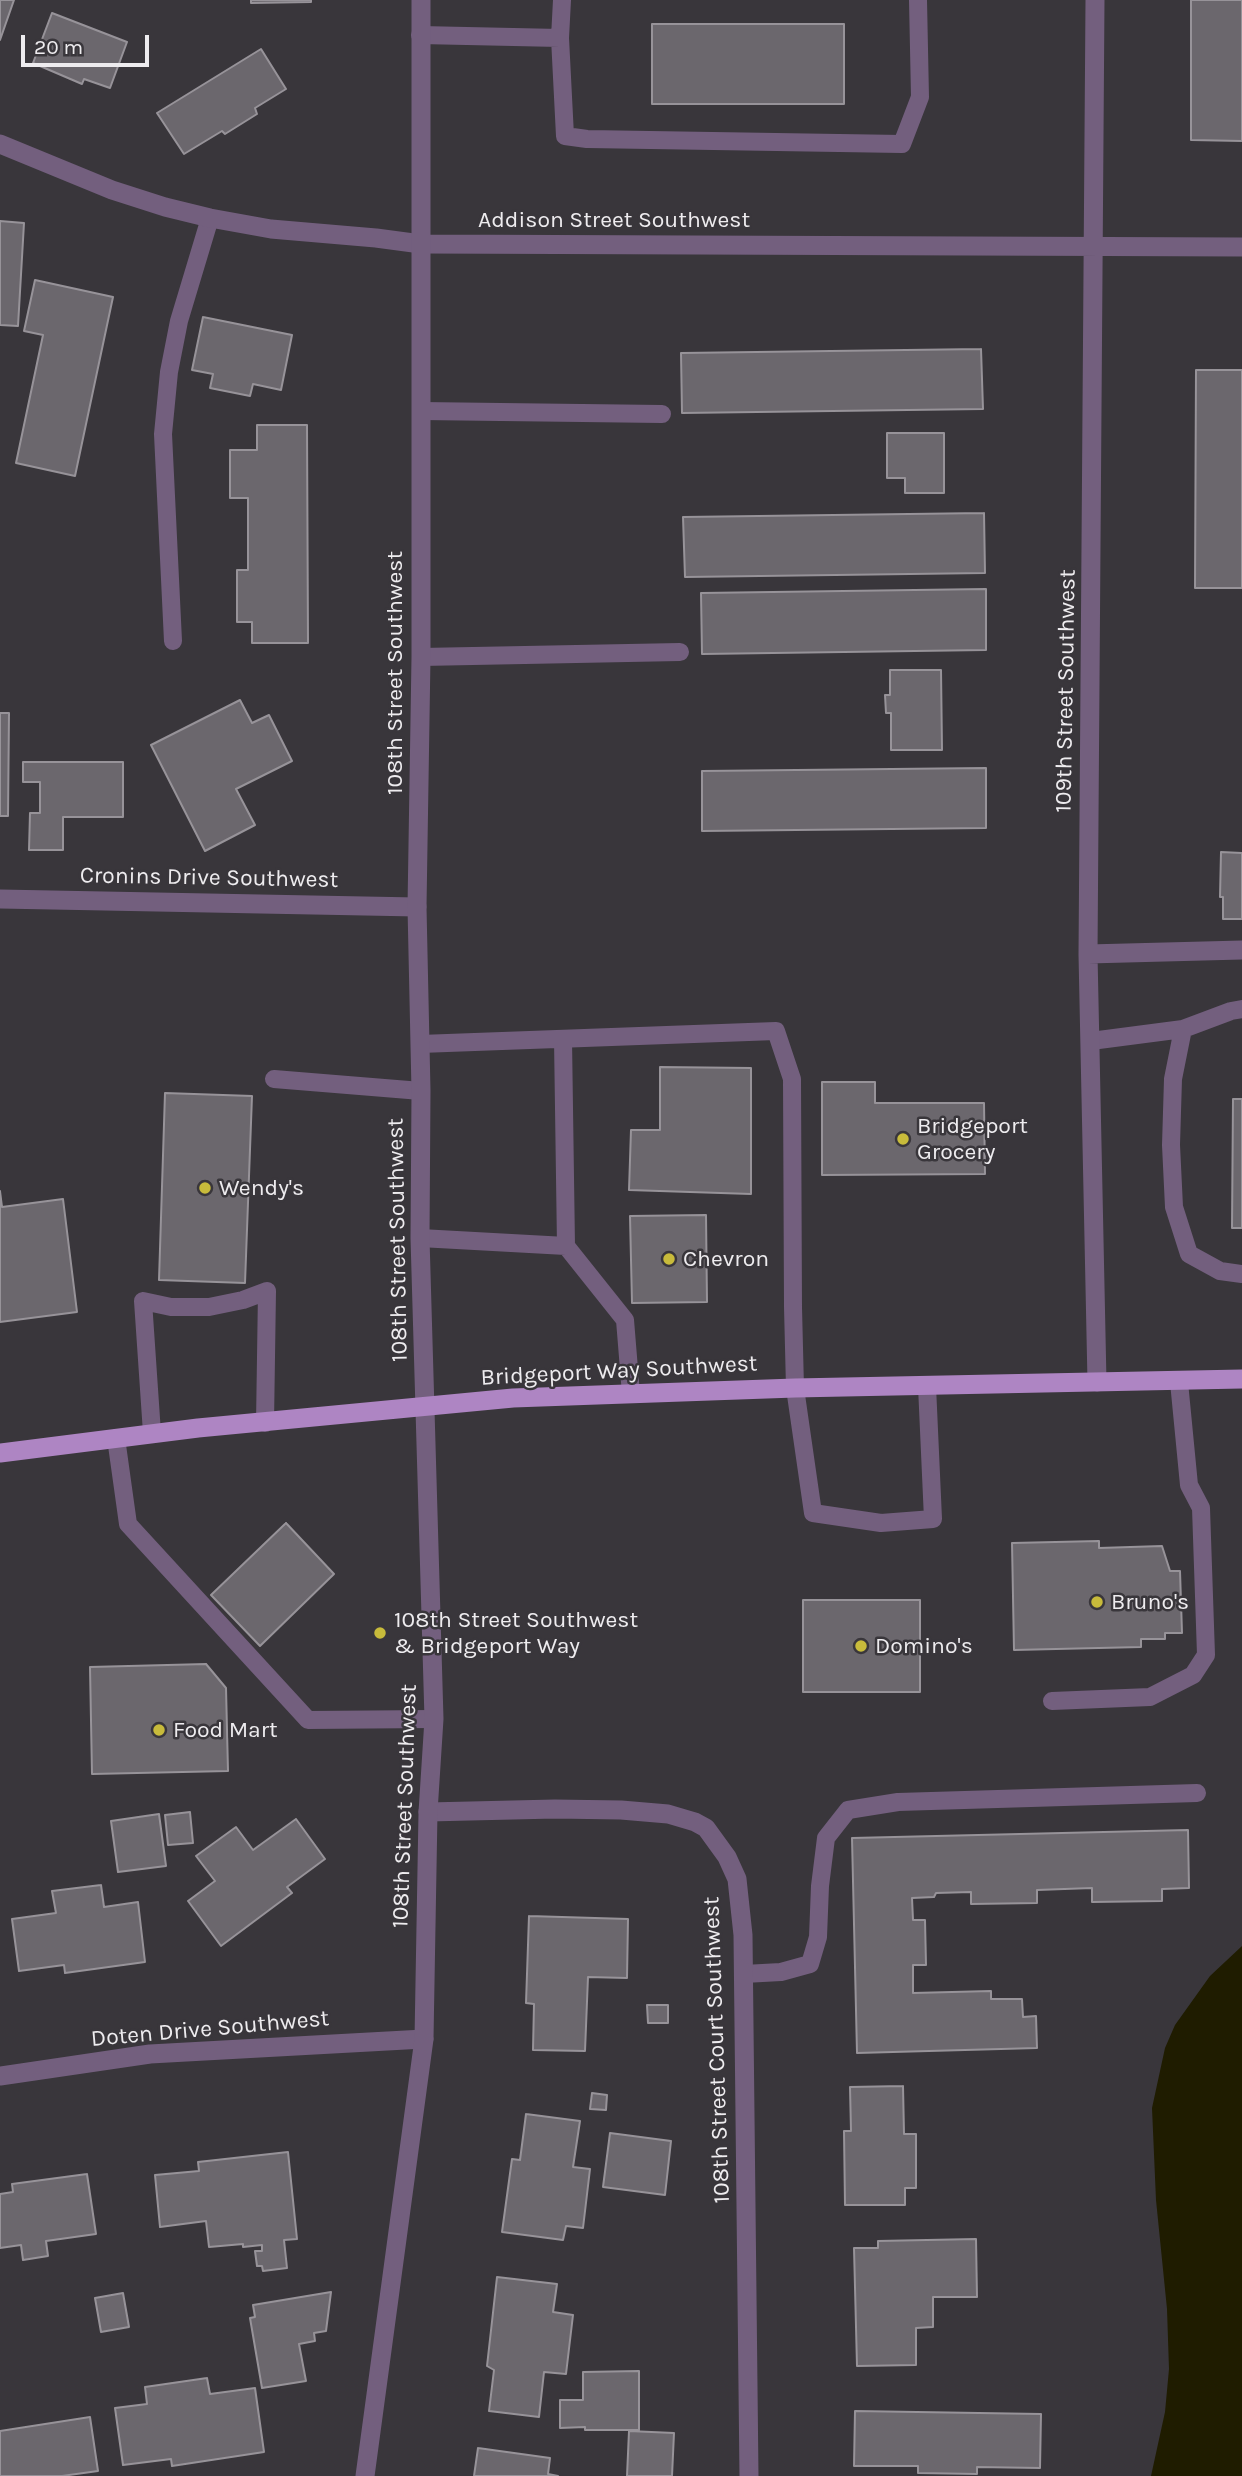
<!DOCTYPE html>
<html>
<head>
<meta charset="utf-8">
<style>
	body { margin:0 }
	#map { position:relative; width:1242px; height:2476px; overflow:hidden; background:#39363b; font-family:Karla,sans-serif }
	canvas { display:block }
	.scale { position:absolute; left:21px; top:35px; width:128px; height:32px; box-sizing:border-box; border:4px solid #eeecef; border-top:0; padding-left:9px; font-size:21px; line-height:24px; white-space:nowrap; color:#eeecef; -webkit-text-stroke:5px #39363b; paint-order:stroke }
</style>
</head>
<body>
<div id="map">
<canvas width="1242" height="2476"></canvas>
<div class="scale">20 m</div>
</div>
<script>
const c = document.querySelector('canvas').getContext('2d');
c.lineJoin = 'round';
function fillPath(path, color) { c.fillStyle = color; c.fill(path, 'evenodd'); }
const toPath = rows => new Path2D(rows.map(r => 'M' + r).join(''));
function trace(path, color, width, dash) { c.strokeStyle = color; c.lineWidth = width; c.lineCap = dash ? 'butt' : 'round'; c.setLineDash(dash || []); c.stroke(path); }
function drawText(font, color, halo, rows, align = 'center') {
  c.font = font + ' Karla,sans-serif'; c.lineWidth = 5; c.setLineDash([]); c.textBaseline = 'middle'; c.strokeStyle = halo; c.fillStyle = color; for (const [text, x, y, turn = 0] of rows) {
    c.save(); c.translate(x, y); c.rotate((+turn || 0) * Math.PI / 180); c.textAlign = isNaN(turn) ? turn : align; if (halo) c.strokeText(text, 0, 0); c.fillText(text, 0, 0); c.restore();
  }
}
fillPath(toPath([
	[1242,1946,1242,2476,1151,2476,1165,2412,1169,2369,1167,2309,1156,2200,1152,2108,1165,2048,1175,2025,1210,1976]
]), '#1f1c00');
const building = toPath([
	[0,0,14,0,0,40,0,0],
	[251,0,311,0,311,2,251,3,251,0],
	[1191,0,1242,0,1242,141,1191,140,1191,0],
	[52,13,127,42,110,88,84,79,82,84,33,63,52,13],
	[652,24,844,24,844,104,652,104,652,24],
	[261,49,286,89,255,108,257,114,225,134,222,131,184,154,157,113,261,49],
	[0,221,24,223,18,326,0,325,0,221],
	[35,280,113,297,75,476,16,463,43,335,24,331,35,280],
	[203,317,292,335,281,390,253,384,250,396,210,388,213,374,192,370,203,317],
	[981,349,983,409,682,413,681,353,981,349],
	[1196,370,1242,370,1242,588,1195,588,1196,370],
	[257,425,307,425,308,643,252,643,252,622,237,622,237,570,248,570,248,498,230,498,230,450,257,450,257,425],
	[887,433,944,433,944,493,905,493,905,478,887,478,887,433],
	[984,513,985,573,685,577,683,517,984,513],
	[986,589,986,650,702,654,701,593,986,589],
	[890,670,941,670,942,750,891,750,891,713,886,713,885,695,890,695,890,670],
	[240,700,252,723,269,715,292,761,236,789,255,825,205,851,151,745,240,700],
	[0,713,9,713,8,816,0,816,0,713],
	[23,762,123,762,123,817,63,817,63,850,29,850,30,813,40,813,40,782,23,782,23,762],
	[986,768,986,828,702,831,702,771,986,768],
	[1221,852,1242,853,1242,919,1223,919,1223,897,1220,897,1221,852],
	[660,1067,751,1068,751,1194,629,1190,631,1130,660,1130,660,1067],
	[822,1082,875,1082,875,1103,984,1103,985,1174,822,1175,822,1082],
	[165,1093,252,1096,245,1283,159,1280,165,1093],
	[1233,1099,1242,1099,1242,1228,1232,1228,1233,1099],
	[0,1191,2,1207,63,1199,77,1312,0,1322,0,1191],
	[706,1215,707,1302,632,1303,630,1216,706,1215],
	[286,1523,334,1574,260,1646,211,1595,286,1523],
	[1099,1541,1099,1548,1162,1546,1170,1571,1180,1571,1182,1633,1165,1633,1165,1639,1141,1639,1141,1647,1014,1650,1012,1543,1099,1541],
	[803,1600,920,1600,920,1692,803,1692,803,1600],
	[206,1664,226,1688,228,1771,92,1774,90,1667,206,1664],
	[190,1812,193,1843,168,1845,165,1815,190,1812],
	[159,1814,166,1866,118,1872,111,1821,159,1814],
	[296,1819,325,1859,287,1887,292,1893,221,1946,188,1901,215,1881,196,1856,236,1827,253,1850,296,1819],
	[1188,1830,1189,1888,1162,1889,1162,1901,1092,1902,1092,1888,1037,1890,1037,1903,971,1904,971,1892,936,1893,934,1897,912,1898,913,1920,925,1920,926,1965,913,1965,913,1993,991,1991,991,1999,1022,1999,1023,2017,1036,2016,1037,2048,857,2053,852,1838,1188,1830],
	[101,1885,104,1907,138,1902,145,1962,65,1973,64,1965,19,1971,12,1919,56,1913,52,1891,101,1885],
	[529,1916,628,1919,627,1978,588,1977,585,2051,533,2050,534,2004,526,2003,529,1916],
	[647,2005,668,2005,668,2023,648,2023,647,2005],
	[903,2086,904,2134,916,2134,916,2188,905,2188,905,2205,845,2205,844,2131,851,2131,850,2087,903,2086],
	[592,2093,607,2095,606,2110,590,2109,592,2093],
	[526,2114,580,2121,573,2167,590,2169,583,2228,566,2226,563,2240,502,2232,512,2159,520,2160,526,2114],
	[610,2133,671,2141,665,2195,603,2187,610,2133],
	[288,2152,297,2239,284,2240,287,2268,263,2271,262,2266,257,2266,255,2251,262,2251,262,2245,243,2247,243,2244,209,2247,206,2221,160,2227,155,2175,199,2171,198,2162,288,2152],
	[87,2174,96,2234,46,2241,48,2256,23,2260,21,2245,0,2248,0,2194,13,2192,12,2184,87,2174],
	[976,2239,977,2297,933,2297,933,2327,916,2328,916,2365,857,2366,854,2248,878,2248,878,2241,976,2239],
	[497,2277,557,2284,553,2312,573,2315,566,2374,544,2372,539,2417,489,2411,494,2370,487,2366,497,2277],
	[331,2292,326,2331,314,2333,315,2341,299,2344,306,2381,262,2388,250,2318,255,2317,253,2305,331,2292],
	[123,2293,129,2327,101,2332,95,2298,123,2293],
	[639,2371,639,2430,585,2430,585,2427,560,2428,560,2400,583,2400,583,2372,639,2371],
	[207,2378,210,2394,255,2388,264,2452,172,2466,171,2459,123,2465,115,2408,147,2404,145,2387,207,2378],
	[855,2411,1041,2414,1040,2468,977,2467,977,2474,918,2473,918,2466,854,2466,855,2411],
	[90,2417,98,2471,62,2476,0,2476,0,2431,90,2417],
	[629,2431,674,2433,672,2476,627,2476,629,2431],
	[478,2448,550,2458,548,2474,558,2476,474,2476,478,2448]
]);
fillPath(building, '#6b676d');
trace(building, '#979399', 2);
trace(toPath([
	[562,0,560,38,565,136,587,139,902,144,920,97,918,0],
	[420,35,560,38],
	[421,411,662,414],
	[173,641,163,434,169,372,179,321,210,218],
	[421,657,680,652],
	[1183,1029,1173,1079,1171,1145,1174,1207,1189,1254,1220,1271,1242,1274],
	[1091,1041,1183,1029,1231,1011,1242,1009],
	[420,1044,776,1031,792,1079,793,1307,795,1388,813,1513,881,1523,933,1519,927,1386],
	[274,1079,421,1091],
	[420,1238,566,1246,563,1039],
	[566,1246,625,1320,631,1394],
	[152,1433,143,1301,171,1307,209,1307,243,1300,267,1291,265,1423],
	[116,1438,128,1524,308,1720,434,1719],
	[1052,1701,1150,1697,1193,1675,1206,1655,1201,1508,1189,1485,1179,1382],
	[744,1974,781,1972,810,1964,818,1937,820,1886,826,1838,848,1810,898,1802,1197,1793]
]), '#735f7e', 18);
trace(toPath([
	[1095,0,1088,954,1097,1382],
	[0,144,112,190,165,207,210,218,271,229,376,238,421,244,1242,247],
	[0,899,417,907],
	[1088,954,1242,950],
	[428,1812,555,1809,621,1810,668,1814,695,1822,706,1828,727,1857,737,1879,743,1935,749,2476],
	[0,2076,150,2054,424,2039]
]), '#735f7e', 19);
trace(toPath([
	[365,2476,424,2039,428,1812,434,1719,420,1238,421,1091,417,907,421,657,421,0]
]), '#735f7e', 19);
trace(toPath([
	[0,1453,198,1428,513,1398,795,1388,1242,1379]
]), '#ae85c3', 19);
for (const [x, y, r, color] of [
	[903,1139,7,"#c8bb3b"],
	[205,1188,7,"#c8bb3b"],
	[669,1259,7,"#c8bb3b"],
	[1097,1602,7,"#c8bb3b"],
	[380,1633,7,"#c8bb3b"],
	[861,1646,7,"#c8bb3b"],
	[159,1730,7,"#c8bb3b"]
]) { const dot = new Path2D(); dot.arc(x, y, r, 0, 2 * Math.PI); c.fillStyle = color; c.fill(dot); trace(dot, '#39363b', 2.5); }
drawText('23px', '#eeecef', '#39363b', [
	["Addison Street Southwest",614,220],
	["108th Street Southwest",395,673,-90],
	["109th Street Southwest",1066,691,-89],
	["Cronins Drive Southwest",209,878,1],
	["108th Street Southwest",398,1240,-91],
	["Bridgeport Way Southwest",619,1371,-3],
	["108th Street Southwest",405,1806,-88],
	["Doten Drive Southwest",210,2029,-5],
	["108th Street Court Southwest",717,2050,-92]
]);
drawText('23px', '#eeecef', '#39363b', [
	["Bridgeport",917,1126],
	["Grocery",917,1152],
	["Wendy's",219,1188],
	["Chevron",683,1259],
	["Bruno's",1111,1602],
	["108th Street Southwest",394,1620],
	["& Bridgeport Way",394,1646],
	["Domino's",875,1646],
	["Food Mart",173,1730]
], 'left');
</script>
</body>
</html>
